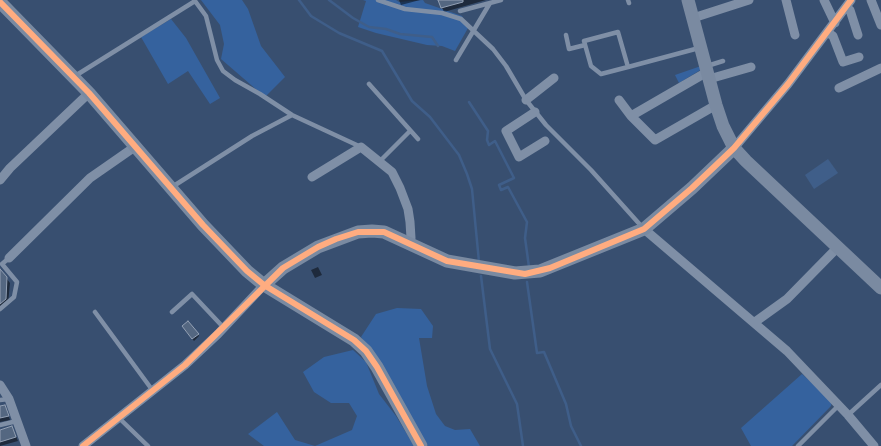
<!DOCTYPE html>
<html>
<head>
<meta charset="utf-8">
<style>
	body { margin:0 }
	canvas { display:block; background:#384f70 }
</style>
</head>
<body>
<canvas width="881" height="446"></canvas>
<script>
const c = document.querySelector('canvas').getContext('2d');
c.lineJoin = 'round';
function fillPath(path, color) { c.fillStyle = color; c.fill(path, 'evenodd'); }
const toPath = rows => new Path2D(rows.map(r => 'M' + r).join(''));
function trace(path, color, width, dash) { c.strokeStyle = color; c.lineWidth = width; c.lineCap = dash ? 'butt' : 'round'; c.setLineDash(dash || []); c.stroke(path); }
fillPath(toPath([
	[201,0,242,0,248,9,261,46,285,77,265,97,221,59,224,44,220,25],
	[363,0,396,0,399,2,423,0,425,3,462,16,468,28,455,51,442,46,427,45,376,33,358,27,366,1],
	[171,19,186,38,220,98,210,104,188,71,168,84,141,37],
	[701,66,702,69,679,83,675,75],
	[397,308,421,309,433,326,432,338,419,338,427,386,436,414,445,426,455,430,470,429,480,446,428,446,384,370,361,337,376,314],
	[353,350,366,362,379,394,396,416,414,446,264,446,248,434,277,412,295,440,315,446,352,430,357,416,349,403,331,403,314,392,303,372,324,357],
	[802,374,832,401,831,406,792,446,751,446,741,428]
]), '#35629e');
fillPath(toPath([
	[828,159,838,173,814,189,805,175]
]), '#3f5e89');
fillPath(toPath([
	[399,0,420,0,401,5],
	[439,0,486,0,444,12],
	[318,267,322,275,315,278,311,270],
	[0,270,10,283,8,304,0,311],
	[184,329,198,334,199,336,194,341],
	[0,407,7,410,10,420,0,422],
	[12,427,18,441,0,446,0,431]
]), '#0007');
trace(toPath([
	[299,0,311,16,339,33,382,51,412,101,430,117,459,155,467,174,472,189,479,262],
	[329,0,353,18,369,27,386,29,400,34,432,37,438,46],
	[469,102,488,131,487,140,489,145,495,141,514,178,499,185,501,190,508,187,527,222,525,238,529,267],
	[481,276,490,349,517,404,523,446],
	[527,282,537,353,544,352,566,404,571,426,581,446]
]), '#3f5e89', 2.5);
const building = toPath([
	[438,0,463,0,463,2,441,8,438,0],
	[0,269,7,277,6,299,0,304,0,269],
	[188,321,199,334,192,339,182,326,188,321],
	[5,405,9,416,0,418,0,406,5,405],
	[12,426,16,437,0,442,0,430,12,426]
]);
fillPath(building, '#546781');
trace(building, '#93a0b4', 1);
trace(toPath([
	[378,0,405,9,442,13,461,19,493,49,506,66,526,100,546,125,591,170,643,228],
	[628,0,629,3],
	[460,11,501,0],
	[566,35,569,49,585,45],
	[456,60,490,3],
	[707,66,723,61],
	[628,67,601,74,591,66,584,41,618,32,628,67,699,48],
	[75,76,195,1,206,16,217,60,223,71,235,80,260,94,292,115],
	[369,84,418,139],
	[380,161,410,131],
	[172,187,252,136,292,115,361,147],
	[0,309,14,297,17,282,2,264,9,258],
	[95,312,153,391],
	[172,312,192,294,224,328],
	[0,400,9,399],
	[848,415,881,385],
	[119,418,148,446],
	[0,425,17,421],
	[798,446,839,405]
]), '#7f8fa6', 4.5);
trace(toPath([
	[786,0,795,35],
	[824,0,835,23],
	[871,0,881,25],
	[846,7,850,10,858,35],
	[693,18,749,0],
	[827,32,833,36,843,62,859,57],
	[709,79,751,67],
	[839,88,881,68],
	[526,100,554,78],
	[619,100,631,116,655,140,716,105],
	[535,112,506,131,519,157,545,141],
	[631,116,707,72],
	[734,148,788,84,851,0],
	[312,177,361,147,392,172,400,188,408,209,410,222,411,238,408,244],
	[0,180,10,168,89,93],
	[644,229,787,351,848,415,874,446],
	[9,258,90,178,136,146],
	[755,322,787,299,838,247],
	[0,385,9,399,26,446],
	[83,446,185,365,218,334,264,285]
]), '#7f8fa6', 9);
trace(toPath([
	[688,0,716,105,723,126,734,148,746,161,881,288],
	[0,2,89,93,203,225,247,271,264,285,354,340,366,351,377,367,421,446],
	[264,285,283,268,318,247,358,232,372,231,384,232,447,261,515,273,540,271,644,229,692,188,734,148]
]), '#7a8aa1', 13);
trace(toPath([
	[0,2,89,93,203,225,247,271,264,285,354,340,366,351,377,367,421,446],
	[83,446,185,365,283,268,318,247,336,239,358,232,384,232,447,261,525,274,550,268,644,229,692,188,734,148,788,84,851,0]
]), '#ffac80', 6);
</script>
</body>
</html>
